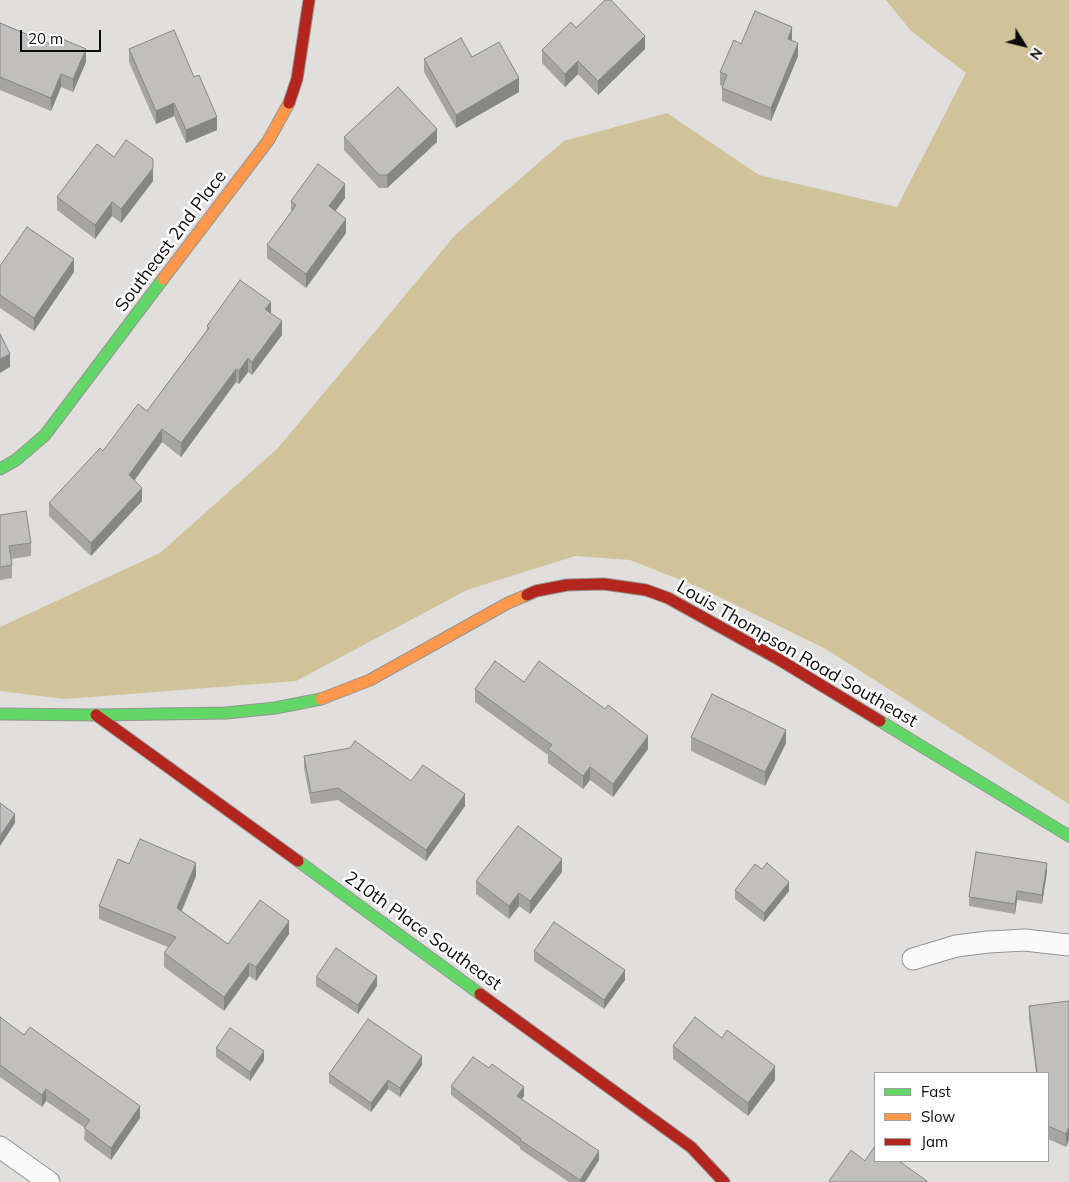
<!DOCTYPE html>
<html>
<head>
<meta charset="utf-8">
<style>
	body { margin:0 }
	#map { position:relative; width:1069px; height:1182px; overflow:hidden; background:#e0dfdd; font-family:Mulish,sans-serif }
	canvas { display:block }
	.legend { position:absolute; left:874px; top:1072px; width:175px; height:90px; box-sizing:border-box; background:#fff; border:1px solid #9e9e9d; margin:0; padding:6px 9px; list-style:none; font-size:15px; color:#0c0c0b }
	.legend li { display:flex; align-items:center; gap:10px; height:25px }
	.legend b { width:25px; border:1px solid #9e9e9d }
	.north { position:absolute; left:999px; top:20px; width:50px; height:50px; -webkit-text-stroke:4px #fff; paint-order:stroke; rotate:126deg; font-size:14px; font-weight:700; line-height:20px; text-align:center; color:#0c0c0b }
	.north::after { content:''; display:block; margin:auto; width:18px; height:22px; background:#0c0c0b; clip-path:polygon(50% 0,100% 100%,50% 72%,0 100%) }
	.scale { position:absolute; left:20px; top:30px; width:81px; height:22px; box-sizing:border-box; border:2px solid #0c0c0b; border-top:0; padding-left:6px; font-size:15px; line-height:18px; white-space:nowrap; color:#0c0c0b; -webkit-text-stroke:4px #fff; paint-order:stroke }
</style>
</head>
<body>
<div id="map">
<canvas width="1069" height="1182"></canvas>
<ul class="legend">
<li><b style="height:6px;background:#63d668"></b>Fast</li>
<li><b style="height:6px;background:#ff974d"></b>Slow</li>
<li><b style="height:6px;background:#b3261e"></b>Jam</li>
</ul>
<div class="north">N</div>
<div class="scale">20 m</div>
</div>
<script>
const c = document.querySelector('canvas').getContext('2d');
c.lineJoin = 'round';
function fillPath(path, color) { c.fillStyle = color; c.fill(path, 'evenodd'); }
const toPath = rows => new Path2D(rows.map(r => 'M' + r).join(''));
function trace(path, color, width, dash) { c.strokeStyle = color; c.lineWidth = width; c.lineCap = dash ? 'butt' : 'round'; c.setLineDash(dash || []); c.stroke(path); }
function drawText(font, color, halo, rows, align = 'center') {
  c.font = font + ' Mulish,sans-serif'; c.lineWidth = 5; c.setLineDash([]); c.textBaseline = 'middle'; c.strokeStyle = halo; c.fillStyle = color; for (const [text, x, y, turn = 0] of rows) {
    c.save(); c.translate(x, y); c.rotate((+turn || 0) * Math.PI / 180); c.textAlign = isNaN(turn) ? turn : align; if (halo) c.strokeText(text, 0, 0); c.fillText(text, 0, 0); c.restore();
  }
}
fillPath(toPath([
	[886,0,1069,0,1069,804,826,649,701,588,630,560,575,556,467,590,296,681,65,699,0,691,0,627,160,553,278,448,456,234,564,141,667,113,759,175,897,207,966,73,911,31]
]), '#d0c299');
const street = toPath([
	[913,959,956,946,988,942,1025,940,1069,945],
	[0,1147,49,1182]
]);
const fast = toPath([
	[0,469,16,460,45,435,163,279],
	[0,714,96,715,226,713,275,708,321,699],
	[880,721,1069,836],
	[298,861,480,994]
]);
const slow = toPath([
	[163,279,268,141,289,103],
	[321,699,370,680,508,603,527,595]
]);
const jam = toPath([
	[289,103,297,79,309,0],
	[527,595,536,591,567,585,604,584,646,590,668,598,778,659,880,721],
	[96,715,298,861],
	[480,994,691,1147,724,1182]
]);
trace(street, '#969594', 23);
trace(fast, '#969594', 13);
trace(slow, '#969594', 13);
trace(jam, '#969594', 13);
trace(street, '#fafafa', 21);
trace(fast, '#63d668', 11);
trace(slow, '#ff974d', 11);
trace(jam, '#b3261e', 11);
fillPath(toPath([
	[0,23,86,62,73,92,61,87,51,111,0,90],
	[576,28,645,49,598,95,578,74,565,87,542,63,542,50],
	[792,41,798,56,771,121,722,101,722,86,720,85,720,72,741,44],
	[129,49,217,130,186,143,174,116,156,124,129,62],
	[472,57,519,92,456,128,424,72,424,59],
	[344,137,437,142,387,188,379,188,344,150],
	[114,157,153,181,121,223,112,216,95,239,57,210,57,197],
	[345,198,335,211,346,233,306,288,267,258,267,245,291,212,291,201],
	[0,266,74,272,34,331,0,308],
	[271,313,282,335,252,375,248,372,239,384,236,382,181,457,162,442,134,480,142,501,91,556,49,516,49,503,147,411,207,330,207,326],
	[0,515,31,543,31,556,11,559,12,565,12,578,0,580],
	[524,682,648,749,613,797,590,780,583,789,548,763,548,755,475,702,475,689],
	[691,737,786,743,765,786,691,751],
	[304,756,411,781,465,806,426,861,338,800,311,804,304,768],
	[129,864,196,876,182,911,228,944,289,934,256,981,249,976,224,1011,164,967,164,953,168,947,99,919,99,906],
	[562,872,530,914,519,906,509,919,476,894,476,881],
	[1047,872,1042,904,1017,900,1015,914,969,906,969,897],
	[735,890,789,891,764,922,735,899],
	[534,951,625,980,604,1009,534,961],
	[316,977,377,986,358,1014,316,986],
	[1069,1001,1069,1140,1066,1147,1048,1139,1048,1073,1036,1073,1029,1019,1029,1006],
	[0,1018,140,1118,111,1160,84,1140,85,1128,46,1101,42,1107,0,1077],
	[673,1046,775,1080,748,1116,673,1059],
	[216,1048,264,1060,250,1081,216,1057],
	[422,1065,400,1097,388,1089,371,1112,329,1083,329,1074],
	[451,1086,524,1096,521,1099,599,1160,585,1182,569,1182,520,1149,520,1147,451,1095]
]), '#a5a4a3');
fillPath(toPath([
	[792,27,792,40,788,52,788,39],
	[645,36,645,49,598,95,598,81],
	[798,43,798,56,771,121,771,108],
	[86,49,86,62,73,92,73,79],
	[578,61,578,74,565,87,565,74],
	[61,74,61,87,51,111,51,98],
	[519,78,519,92,456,128,456,115],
	[174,103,174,116,156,124,156,111],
	[217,117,217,130,186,143,186,130],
	[437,129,437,142,387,188,387,175],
	[153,168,153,181,121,223,121,209],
	[345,184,345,198,329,220,329,206],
	[112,202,112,216,95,239,95,225],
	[346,219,346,233,306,288,306,274],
	[74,259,74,272,34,331,34,318],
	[271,302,271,315,265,309],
	[282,321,282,335,252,375,252,362],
	[10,354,10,367,0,373,0,359],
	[248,358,248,372,239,384,239,371],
	[236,369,236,382,181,457,181,443],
	[162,429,162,442,129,488,129,475],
	[142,488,142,501,91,556,91,543],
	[786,730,786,743,765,786,765,772],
	[648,736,648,749,613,797,613,784],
	[590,767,590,780,583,789,583,776],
	[465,794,465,806,426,861,426,850],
	[15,814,15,823,0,846,0,836],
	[562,859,562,872,530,914,530,901],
	[196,863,196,876,177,921,177,908],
	[1047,863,1047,872,1042,904,1042,895],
	[789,882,789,891,764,922,764,913],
	[1017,891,1017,900,1015,914,1015,904],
	[519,893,519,906,509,919,509,906],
	[289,921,289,934,256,981,256,967],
	[249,963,249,976,224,1011,224,997],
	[625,970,625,980,604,1009,604,1000],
	[377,976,377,986,358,1014,358,1005],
	[264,1051,264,1060,250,1081,250,1072],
	[422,1056,422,1065,400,1097,400,1088],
	[775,1066,775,1080,748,1116,748,1103],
	[388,1080,388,1089,371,1112,371,1103],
	[524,1087,524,1096,517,1105,517,1096],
	[46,1089,46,1101,42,1107,42,1095],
	[140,1106,140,1118,111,1160,111,1148],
	[1069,1127,1069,1140,1066,1147,1066,1134],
	[599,1151,599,1160,585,1182,580,1182,580,1180]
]), '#868685');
const building = toPath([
	[605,0,611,0,645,36,598,81,578,61,565,74,542,50,571,22,576,28,605,0],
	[755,11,792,27,788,39,798,43,771,108,722,88,727,75,720,72,734,40,741,44,755,11],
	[0,23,50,44,53,35,86,49,73,79,61,74,51,98,0,77,0,23],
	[174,30,194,77,199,75,217,117,186,130,174,103,156,111,129,49,174,30],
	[461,38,472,57,499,42,519,78,456,115,424,59,461,38],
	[398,87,437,129,387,175,379,175,344,137,398,87],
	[126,140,153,159,153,168,121,209,112,202,95,225,57,197,97,144,114,157,126,140],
	[318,164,345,184,329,206,346,219,306,274,267,245,296,205,291,201,318,164],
	[27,227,74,259,34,318,0,295,0,266,27,227],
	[240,280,271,302,265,309,282,321,252,362,248,358,239,371,236,369,181,443,162,429,129,475,142,488,91,543,49,503,100,448,103,451,138,404,147,411,209,328,207,326,240,280],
	[0,334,10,354,0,359,0,334],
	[26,511,31,543,9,546,12,565,0,567,0,515,26,511],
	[495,661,524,682,539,661,605,709,608,705,648,736,613,784,590,767,583,776,548,749,552,745,475,689,495,661],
	[712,694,786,730,765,772,691,737,712,694],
	[355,741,411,781,423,765,465,794,426,850,338,788,311,793,304,756,350,748,355,741],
	[0,803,15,814,0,836,0,803],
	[518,826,562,859,530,901,519,893,509,906,476,881,518,826],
	[140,839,196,863,177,908,228,944,260,900,289,921,256,967,249,963,224,997,164,953,176,937,99,906,118,859,129,864,140,839],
	[976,852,1047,863,1042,895,1017,891,1015,904,969,897,976,852],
	[767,863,789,882,764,913,735,890,755,864,762,869,767,863],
	[554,922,625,970,604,1000,534,951,554,922],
	[336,948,377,976,358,1005,316,977,336,948],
	[1069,1001,1069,1127,1066,1134,1048,1126,1048,1073,1037,1073,1029,1006,1069,1001],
	[0,1017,24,1035,30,1027,140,1106,111,1148,84,1128,90,1120,46,1089,42,1095,0,1065,0,1017],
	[695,1017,722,1038,727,1030,775,1066,748,1103,673,1046,695,1017],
	[368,1019,422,1056,400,1088,388,1080,371,1103,329,1074,368,1019],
	[230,1028,264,1051,250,1072,216,1048,230,1028],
	[473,1057,489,1068,492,1064,524,1087,517,1096,599,1151,580,1180,520,1140,521,1139,451,1086,473,1057],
	[875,1146,875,1161,899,1161,927,1181,927,1182,830,1182,829,1181,851,1150,865,1161,875,1146]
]);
fillPath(building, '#c0bfbe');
trace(building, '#868685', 1);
drawText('18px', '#0c0c0b', '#fff', [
	["Southeast 2nd Place",171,241,-53],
	["Louis Thompson Road Southeast",797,654,30],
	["210th Place Southeast",423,931,36]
]);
</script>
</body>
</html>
